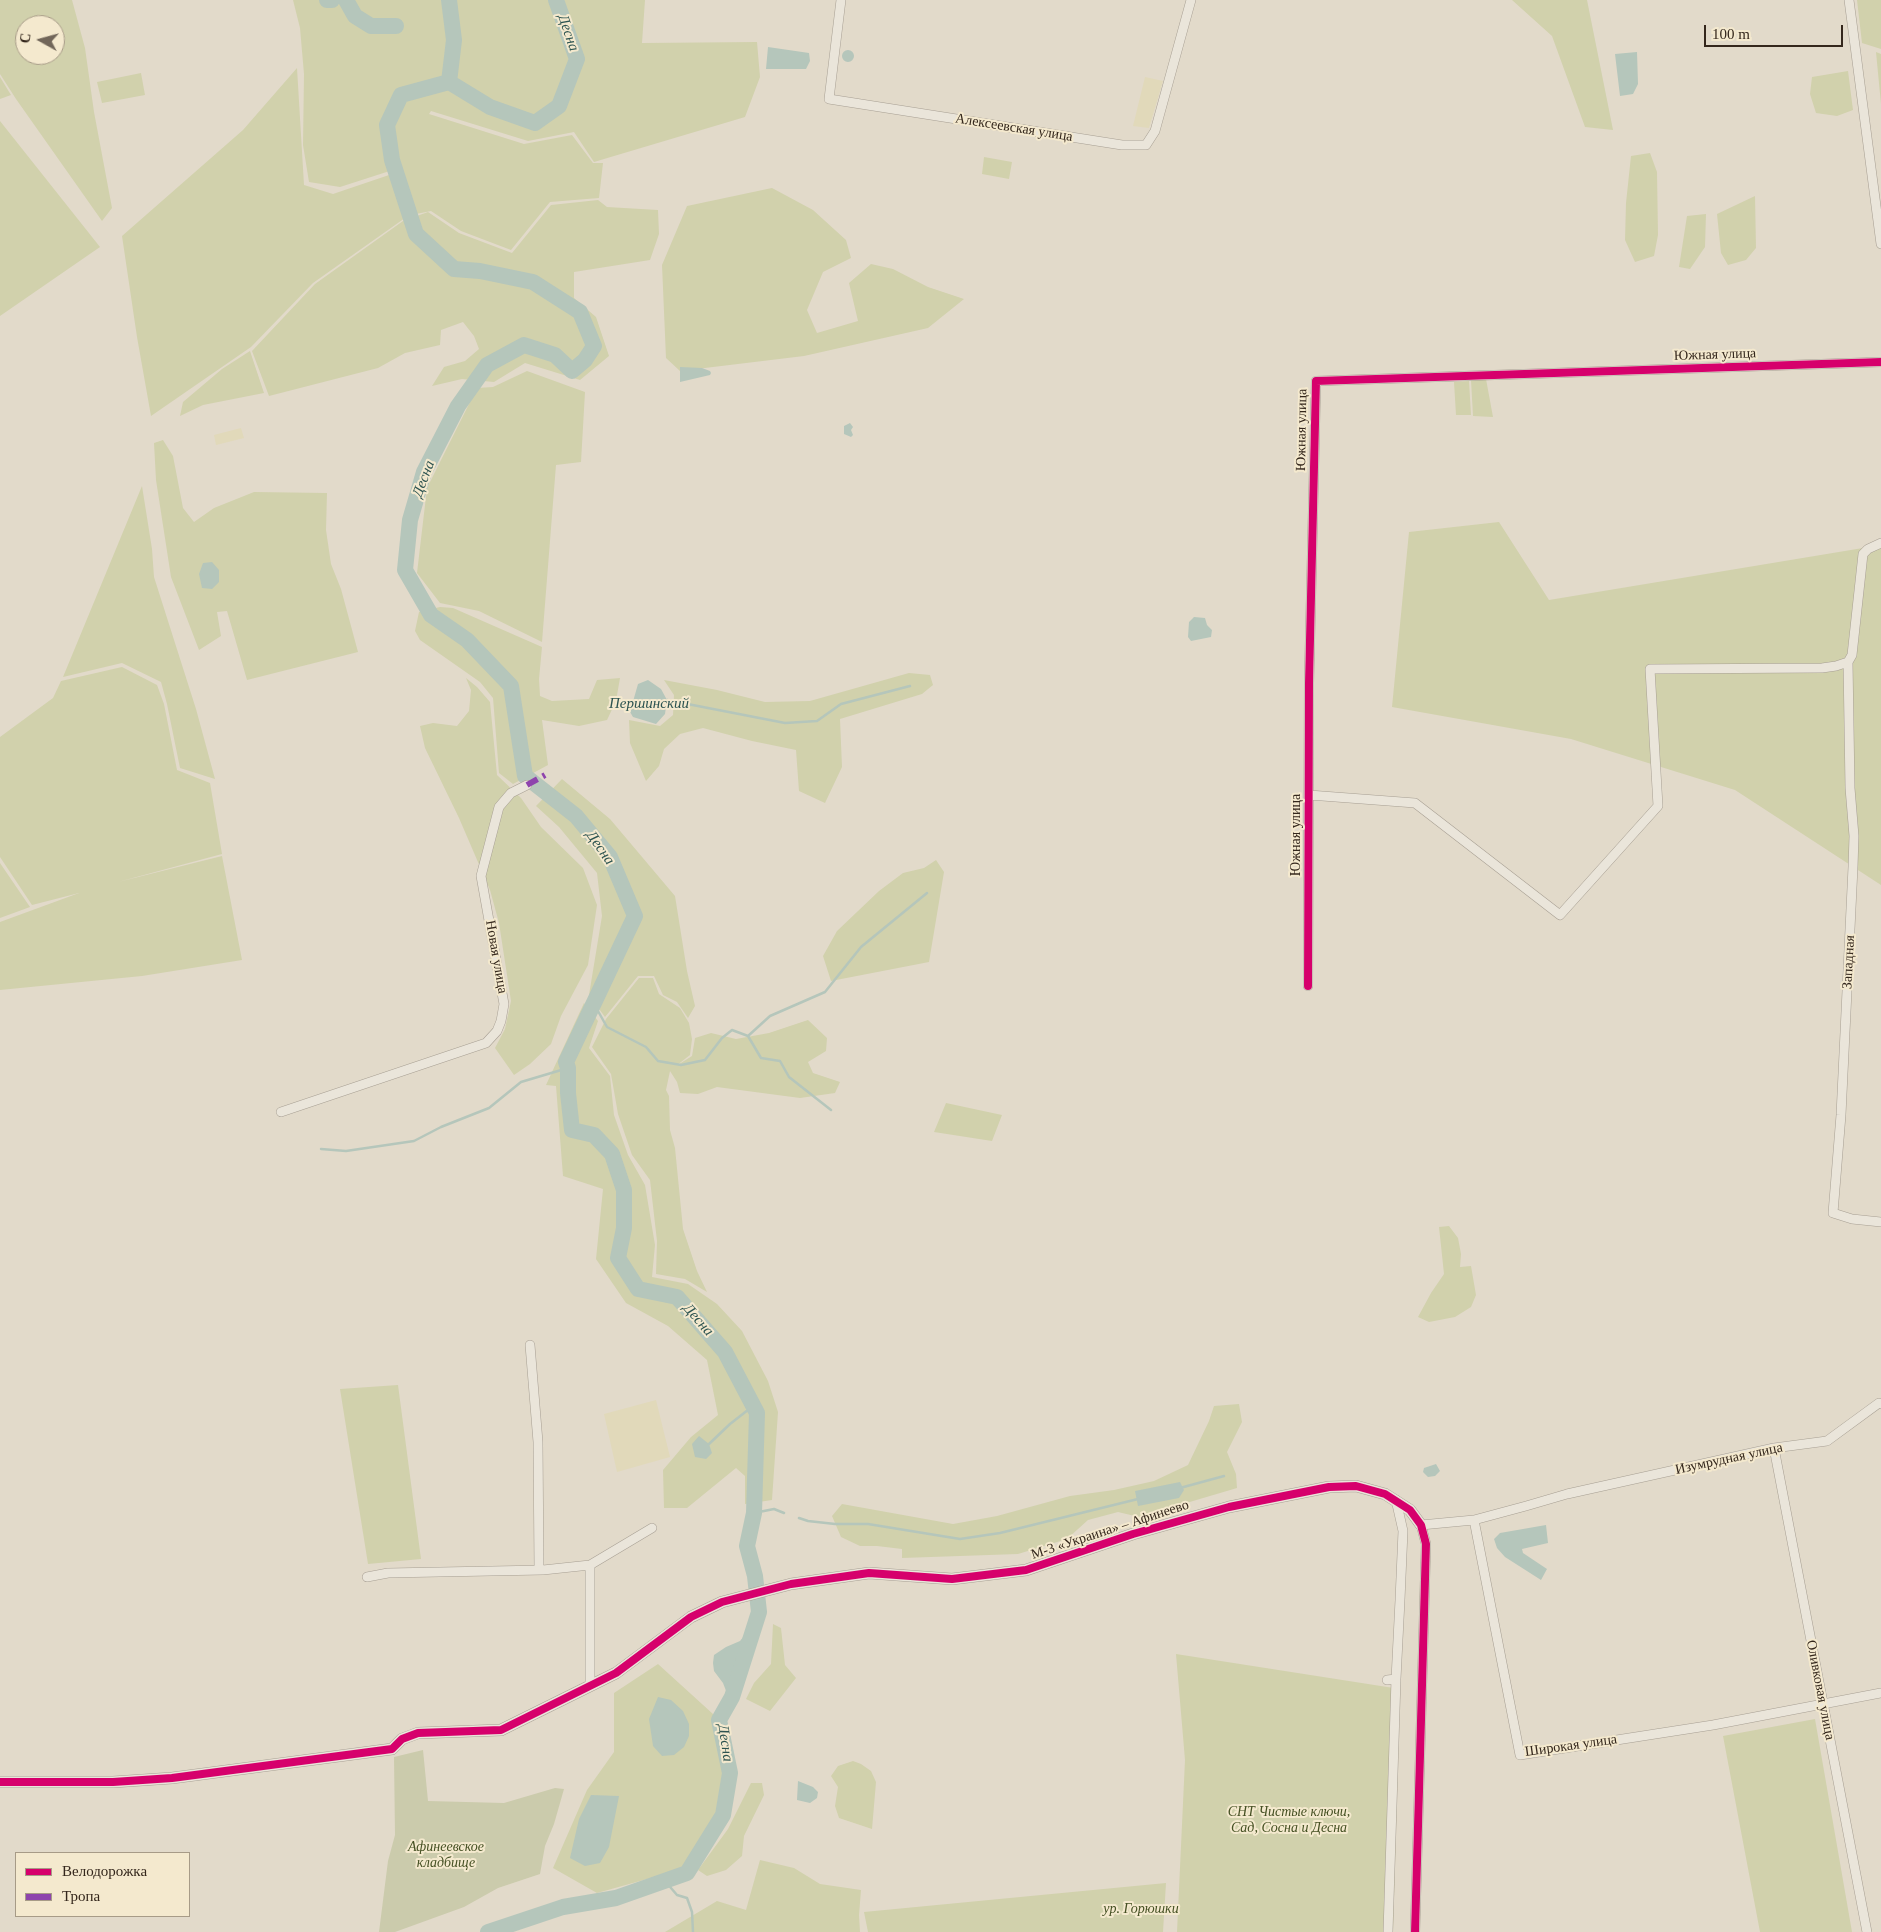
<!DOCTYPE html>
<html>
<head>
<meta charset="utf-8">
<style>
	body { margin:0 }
	#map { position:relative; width:1881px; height:1932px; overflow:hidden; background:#e2daca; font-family:"Times New Roman",serif }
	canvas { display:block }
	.legend { position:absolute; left:15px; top:1852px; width:175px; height:65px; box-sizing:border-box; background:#f4e9ce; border:1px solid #a79b87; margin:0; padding:6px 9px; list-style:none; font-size:15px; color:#34271c }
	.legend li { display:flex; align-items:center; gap:10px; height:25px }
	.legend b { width:25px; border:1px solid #a79b87 }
	.north { position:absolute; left:15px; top:15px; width:50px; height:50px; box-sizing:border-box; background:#f4e9ce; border:1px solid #a79b87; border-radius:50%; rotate:277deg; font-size:14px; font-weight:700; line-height:20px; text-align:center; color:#34271c }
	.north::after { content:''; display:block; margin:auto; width:18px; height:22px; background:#716659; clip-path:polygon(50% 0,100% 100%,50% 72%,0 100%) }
	.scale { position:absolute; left:1704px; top:25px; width:139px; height:22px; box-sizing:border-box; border:2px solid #34271c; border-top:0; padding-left:6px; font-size:15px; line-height:18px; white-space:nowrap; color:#34271c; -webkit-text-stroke:4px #f4e9ce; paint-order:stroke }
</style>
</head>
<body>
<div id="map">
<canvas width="1881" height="1932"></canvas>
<ul class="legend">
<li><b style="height:6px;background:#d6006c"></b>Велодорожка</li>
<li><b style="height:6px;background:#8e44ad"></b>Тропа</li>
</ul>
<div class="north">С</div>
<div class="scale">100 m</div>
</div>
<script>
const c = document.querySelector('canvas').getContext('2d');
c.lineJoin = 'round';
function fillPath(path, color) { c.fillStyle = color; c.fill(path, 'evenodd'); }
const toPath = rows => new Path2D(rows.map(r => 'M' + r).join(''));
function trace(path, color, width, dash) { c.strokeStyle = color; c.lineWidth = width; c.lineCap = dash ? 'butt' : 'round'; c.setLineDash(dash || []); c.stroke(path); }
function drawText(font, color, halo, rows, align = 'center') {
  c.font = font + ' "Times New Roman",serif'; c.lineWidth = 4; c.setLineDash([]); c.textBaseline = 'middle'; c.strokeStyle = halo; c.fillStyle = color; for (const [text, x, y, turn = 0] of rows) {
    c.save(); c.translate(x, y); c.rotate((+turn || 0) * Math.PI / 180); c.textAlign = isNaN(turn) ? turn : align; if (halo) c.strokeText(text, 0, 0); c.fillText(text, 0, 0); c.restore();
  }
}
fillPath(toPath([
	[1145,77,1163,81,1149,128,1133,126],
	[241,428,244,438,216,445,214,435],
	[656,1400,670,1457,617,1472,604,1414]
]), '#e1d9ba');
fillPath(toPath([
	[0,0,72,0,85,48,94,112,112,208,102,221,16,99,0,74],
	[25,25,55,25,55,55,25,55],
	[293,0,645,0,642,43,757,42,760,77,745,117,594,162,574,132,528,141,431,111,429,114,524,144,572,135,593,163,603,163,599,198,550,202,511,250,461,231,431,211,416,214,399,168,340,187,309,182,303,145,304,74,300,28],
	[1512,0,1587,0,1613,130,1585,127,1552,36],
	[1857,0,1881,0,1881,49,1862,43],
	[1876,52,1881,54,1881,104],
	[297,68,304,185,333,194,392,174,405,218,313,283,251,347,151,416,137,337,122,236,243,130],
	[1848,71,1853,110,1837,116,1816,113,1810,94,1812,77],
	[141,73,145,95,102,103,97,82],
	[0,77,11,95,0,99],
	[0,121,100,247,0,316],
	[1650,153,1657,172,1658,235,1654,256,1635,262,1625,240,1626,203,1631,156],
	[984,157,1012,162,1009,179,982,174],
	[772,188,813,210,846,240,851,258,823,272,807,310,817,333,858,321,849,283,871,264,893,269,928,287,964,299,928,328,804,356,680,371,666,358,662,265,687,206],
	[1755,196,1756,248,1746,260,1728,265,1721,253,1717,214],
	[598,200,607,207,658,210,659,234,650,260,574,272,574,298,596,317,609,356,580,380,525,363,494,382,462,379,432,386,444,367,465,361,479,349,474,336,463,322,441,330,440,345,405,353,378,368,269,396,252,351,315,284,403,221,428,212,459,233,512,253,551,205],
	[1706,214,1705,247,1690,269,1679,267,1687,216],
	[250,351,264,393,203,405,180,416,183,402,222,369],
	[527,371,585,392,581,462,556,465,542,642,479,611,440,603,417,573,427,488,477,388,493,387],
	[1486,379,1493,417,1473,416,1471,380],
	[1469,381,1471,415,1456,415,1454,382],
	[163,440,173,456,183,508,194,522,214,508,254,492,327,493,326,530,331,564,341,589,358,652,247,680,227,611,217,612,221,636,199,650,171,577,156,480,154,443],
	[142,486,152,549,154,577,196,709,215,779,180,768,167,704,161,682,122,663,63,677],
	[1499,522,1549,600,1881,545,1881,885,1735,790,1571,739,1392,707,1409,532],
	[440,607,453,608,542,647,539,679,540,696,552,701,589,699,597,680,620,678,616,701,607,720,579,726,542,720,548,765,513,784,499,773,493,698,480,682,420,640,415,631,419,612],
	[122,667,157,685,164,704,177,770,210,783,222,854,118,882,222,856,242,960,142,976,0,990,0,922,79,893,32,905,0,857,0,737,53,698,61,681],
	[909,673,930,675,933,685,922,694,840,719,842,767,825,803,799,791,796,750,752,741,703,728,680,734,664,749,659,766,646,781,630,743,629,720,660,726,673,715,674,695,664,680,717,690,765,702,810,701],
	[466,678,477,687,490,702,497,775,521,798,541,827,583,868,597,905,588,965,561,1016,551,1044,530,1064,514,1075,495,1048,505,1029,511,1001,499,923,490,890,459,818,425,748,420,726,433,723,457,726,469,711,471,690],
	[562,779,610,819,675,896,687,971,695,1006,688,1018,677,1002,663,995,654,976,638,976,605,1017,589,995,602,916,597,873,559,827,536,806],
	[936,860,944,872,929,962,831,981,823,956,837,931,879,891,903,873,924,868],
	[0,863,30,907,0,918],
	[639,978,653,978,659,994,680,1008,689,1023,692,1039,690,1055,676,1066,692,1056,695,1038,711,1033,736,1039,769,1033,808,1020,827,1038,826,1051,808,1062,813,1073,840,1082,835,1093,800,1098,717,1087,698,1094,680,1093,677,1082,670,1071,666,1090,669,1096,670,1130,675,1148,683,1229,697,1271,707,1292,685,1279,656,1274,657,1241,650,1180,632,1155,618,1114,611,1074,592,1047,606,1019],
	[584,1003,598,1021,589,1048,610,1076,614,1115,628,1155,645,1185,655,1245,652,1277,688,1284,717,1304,742,1331,768,1381,778,1412,772,1500,745,1504,745,1476,736,1468,687,1508,664,1508,663,1470,691,1437,718,1415,707,1360,668,1326,626,1303,596,1259,603,1189,563,1176,556,1086,546,1085],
	[946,1103,1002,1115,992,1141,934,1132],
	[1449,1226,1458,1238,1461,1254,1460,1267,1471,1266,1476,1295,1471,1307,1455,1317,1429,1322,1418,1317,1431,1293,1444,1274,1439,1227],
	[398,1385,421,1559,368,1564,340,1389],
	[1239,1404,1242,1422,1227,1452,1236,1474,1237,1488,1139,1517,1118,1512,1088,1520,1067,1539,1018,1554,902,1558,902,1549,877,1546,860,1546,841,1537,832,1516,842,1504,953,1524,997,1516,1070,1496,1114,1490,1154,1481,1188,1465,1209,1421,1214,1406],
	[773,1624,781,1628,785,1665,796,1678,770,1711,746,1699,754,1683,771,1664],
	[1176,1654,1400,1689,1393,1932,1177,1932,1185,1760],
	[658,1664,713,1714,725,1775,718,1815,683,1869,597,1893,553,1868,587,1790,614,1752,614,1693],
	[1815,1719,1852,1932,1760,1932,1723,1736],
	[853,1761,861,1764,871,1771,876,1782,872,1829,839,1818,835,1806,838,1787,831,1776,838,1766],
	[751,1783,762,1783,764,1795,744,1836,742,1856,726,1870,707,1876,698,1870,728,1829],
	[760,1860,794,1868,820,1884,861,1890,859,1915,860,1932,665,1932,717,1901,746,1910],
	[1166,1883,1163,1932,868,1932,864,1912]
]), '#d1d1ac');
fillPath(toPath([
	[423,1750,428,1801,504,1803,555,1788,564,1789,554,1824,545,1846,540,1874,498,1888,464,1907,395,1932,379,1932,388,1861,395,1835,394,1757]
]), '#cbcbac');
fillPath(toPath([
	[768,47,809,53,810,61,806,69,766,69],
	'842 56a6 6 0 1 1 12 0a6 6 0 1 1-12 0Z',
	[1637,52,1638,84,1633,94,1620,96,1615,54],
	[680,367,702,368,710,371,711,373,710,375,680,382],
	[850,423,853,427,851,430,853,435,851,437,844,434,844,426],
	[212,562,219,570,219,582,212,589,202,588,199,574,203,563],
	[1194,617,1205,618,1207,625,1212,630,1211,637,1191,641,1188,637,1189,622],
	[648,680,661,689,667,700,665,714,656,724,633,717,630,712,638,684],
	[699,1436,709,1444,712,1453,706,1459,695,1457,692,1444],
	[1436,1464,1440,1471,1435,1476,1428,1477,1423,1472,1424,1468],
	[1180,1482,1184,1490,1179,1498,1138,1506,1135,1491],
	[1546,1525,1548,1543,1522,1549,1523,1553,1547,1569,1541,1580,1505,1557,1497,1548,1494,1539,1500,1533],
	[757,1620,732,1697,730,1701,723,1683,714,1671,713,1663,714,1655,726,1647,740,1641],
	[658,1697,671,1700,683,1711,689,1724,689,1736,684,1747,674,1755,662,1756,653,1746,649,1719],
	[798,1781,813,1787,818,1792,817,1798,810,1803,797,1800],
	[591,1795,619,1796,609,1847,600,1863,585,1866,570,1858,579,1819]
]), '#b5c6bb');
trace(toPath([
	[667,700,785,723,817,721,841,704,910,686],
	[594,1004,607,1027,646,1047,658,1061,681,1065,705,1060,722,1038,732,1030,748,1036,761,1058,780,1061,789,1077,831,1110],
	[748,1036,770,1016,825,992,861,947,927,893],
	[321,1149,346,1151,414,1141,441,1127,489,1108,521,1082,568,1068],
	[709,1444,730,1424,753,1406],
	[1180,1488,1224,1476],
	[754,1513,774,1509,784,1513],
	[799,1518,808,1521,835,1524,868,1524,960,1539,1000,1533,1138,1499],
	[665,1881,677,1895,687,1898,692,1912,693,1932]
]), '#b5c6bb', 2.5);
trace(toPath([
	[327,0,332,0],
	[346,0,355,16,371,26,396,26],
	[449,82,454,40,449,0],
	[488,1932,563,1907,616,1898,687,1873,723,1815,730,1773,719,1720,732,1697,759,1612,755,1576,747,1546,754,1513,757,1413,725,1352,677,1297,638,1289,618,1258,624,1228,624,1190,612,1154,594,1135,572,1130,568,1093,568,1068,566,1062,635,916,610,857,576,816,525,776,511,686,467,640,431,615,405,570,410,520,424,472,458,406,487,365,524,345,555,355,572,371,585,360,594,346,580,312,533,282,480,271,454,269,416,234,392,160,387,125,401,95,449,82,490,107,535,123,559,106,577,59,556,0]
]), '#b5c6bb', 16);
const minor = toPath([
	[841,0,829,99,1122,145,1146,145,1155,131,1191,0],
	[1849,0,1881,244],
	[1848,662,1850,788,1854,836,1853,867,1841,1115,1833,1213,1852,1219,1881,1222],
	[1309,795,1415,803,1560,915,1658,806,1650,669,1822,668,1836,666,1848,662,1852,655,1863,554,1868,549,1881,543],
	[1308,986,1309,683,1316,381,1881,362],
	[281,1112,486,1043,497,1031,501,1021,504,1004,481,876,499,807,511,793,527,785],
	[530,1345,538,1442,539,1570],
	[1774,1448,1867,1932],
	[1474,1520,1526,1506,1567,1494,1774,1448,1827,1441,1879,1403,1881,1404],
	[367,1577,388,1573,543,1570,590,1565],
	[1387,1680,1396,1679,1400,1600,1403,1531,1396,1500],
	[590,1686,590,1565,652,1528],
	[1388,1932,1396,1679],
	[1415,1932,1426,1544,1421,1525,1474,1520,1520,1755,1713,1725,1881,1693]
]);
const tertiary = toPath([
	[0,1782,113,1782,172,1778,392,1749,402,1739,418,1733,501,1730,616,1673,691,1617,722,1602,791,1584,869,1573,952,1579,1026,1570,1133,1534,1229,1507,1329,1487,1356,1486,1385,1494,1410,1510,1421,1525]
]);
trace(minor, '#a79f93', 10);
trace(tertiary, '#a79f93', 12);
trace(minor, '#eae5da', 9);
trace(tertiary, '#eae5da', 11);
trace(toPath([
	[527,785,545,775]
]), '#8e44ad', 6, [12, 6]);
trace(toPath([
	[1308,986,1309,683,1316,381,1881,362],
	[0,1782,113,1782,172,1778,392,1749,402,1739,418,1733,501,1730,616,1673,691,1617,722,1602,791,1584,869,1573,952,1579,1026,1570,1133,1534,1229,1507,1329,1487,1356,1486,1385,1494,1410,1510,1421,1525,1426,1544,1415,1932]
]), '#d6006c', 8);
drawText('14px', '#34271c', '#f4e9ce', [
	["Алексеевская улица",1014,128,9],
	["Южная улица",1715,355,-2],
	["Южная улица",1302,430,-89],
	["Южная улица",1296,835,-90],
	["Новая улица",496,957,80],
	["Западная",1849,962,-87],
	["Изумрудная улица",1729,1459,-12],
	["М-3 «Украина» – Афинеево",1110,1530,-18],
	["Оливковая улица",1820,1690,79],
	["Широкая улица",1571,1746,-8]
]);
drawText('italic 14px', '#455023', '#f4e9ce', [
	["СНТ Чистые ключи,",1289,1812],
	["Сад, Сосна и Десна",1289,1828],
	["Афинеевское",446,1847],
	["кладбище",446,1863],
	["ур. Горюшки",1141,1909]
]);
drawText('italic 15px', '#2c5350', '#f4e9ce', [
	["Десна",568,33,71],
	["Десна",424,479,-69],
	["Першинский",649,704],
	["Десна",600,848,55],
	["Десна",698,1320,49],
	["Десна",725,1743,82]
]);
</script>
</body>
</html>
